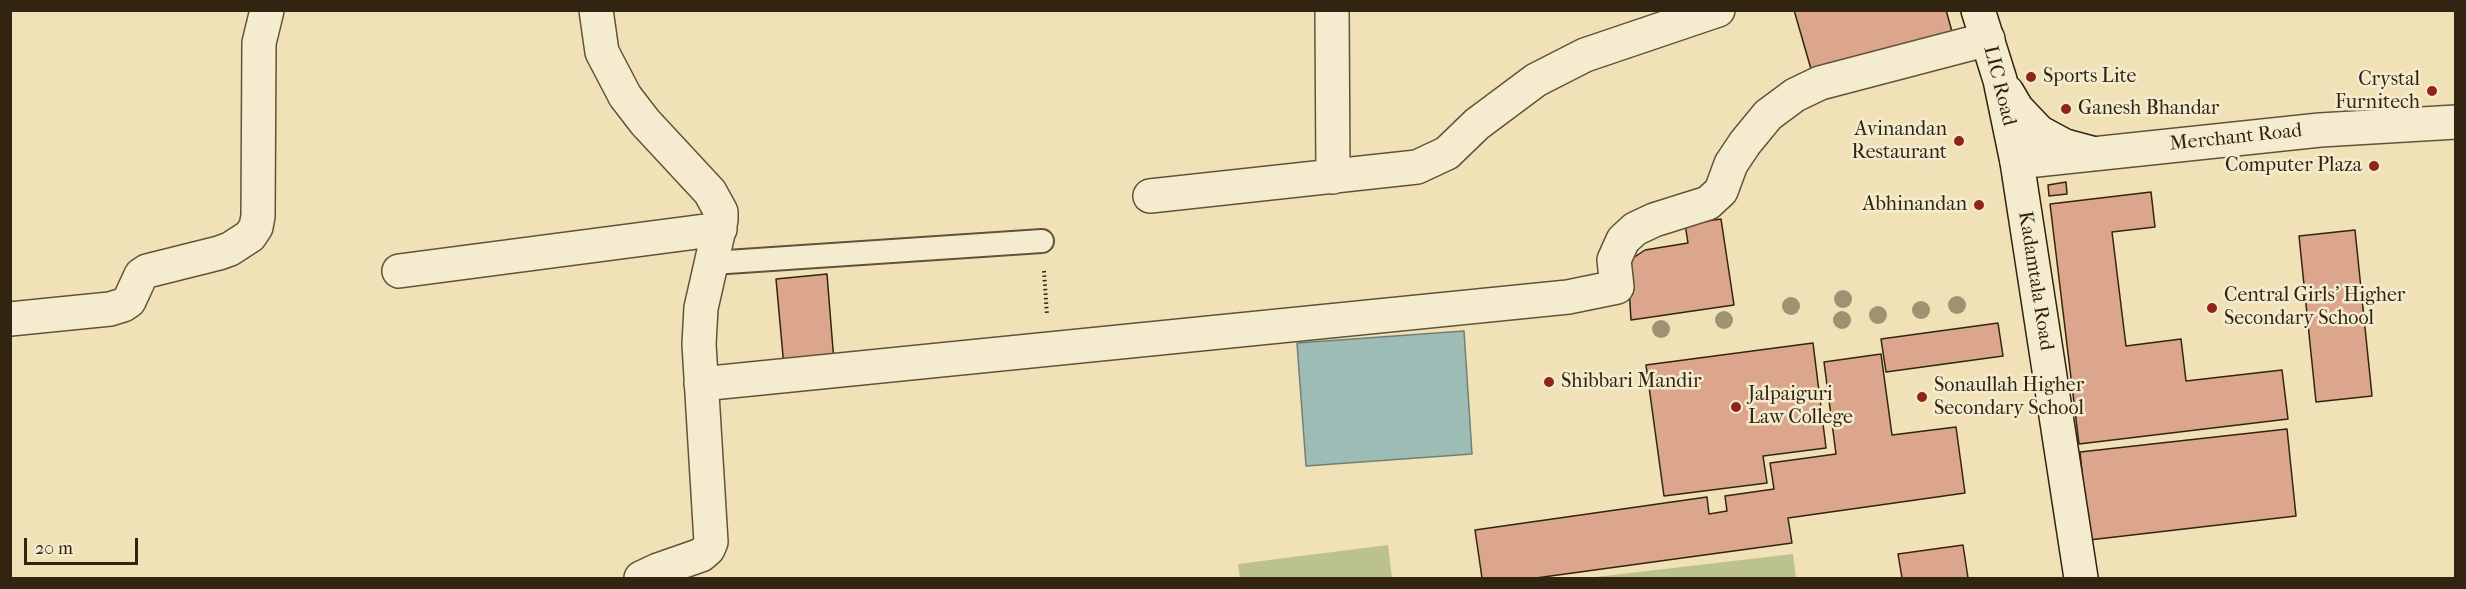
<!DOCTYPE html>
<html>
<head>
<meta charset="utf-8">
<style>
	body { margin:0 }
	#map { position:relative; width:2466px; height:589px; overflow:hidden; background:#f0e1b7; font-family:"IM FELL French Canon",serif }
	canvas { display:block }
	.frame { position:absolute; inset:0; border:12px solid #312411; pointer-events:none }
	.scale { position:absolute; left:24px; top:538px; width:114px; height:27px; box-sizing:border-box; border:3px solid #312411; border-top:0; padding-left:8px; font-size:18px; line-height:21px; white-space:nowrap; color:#312411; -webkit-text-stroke:4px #f5ecd0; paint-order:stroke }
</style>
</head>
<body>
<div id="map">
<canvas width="2466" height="589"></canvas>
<div class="frame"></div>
<div class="scale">20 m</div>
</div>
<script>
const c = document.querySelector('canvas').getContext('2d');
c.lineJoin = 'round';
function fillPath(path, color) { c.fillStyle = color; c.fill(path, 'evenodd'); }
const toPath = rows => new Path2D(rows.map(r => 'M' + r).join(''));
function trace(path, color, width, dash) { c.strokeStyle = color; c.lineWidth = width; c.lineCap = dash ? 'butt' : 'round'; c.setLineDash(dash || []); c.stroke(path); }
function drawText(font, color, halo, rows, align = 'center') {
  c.font = font + ' "IM FELL French Canon",serif'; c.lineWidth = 5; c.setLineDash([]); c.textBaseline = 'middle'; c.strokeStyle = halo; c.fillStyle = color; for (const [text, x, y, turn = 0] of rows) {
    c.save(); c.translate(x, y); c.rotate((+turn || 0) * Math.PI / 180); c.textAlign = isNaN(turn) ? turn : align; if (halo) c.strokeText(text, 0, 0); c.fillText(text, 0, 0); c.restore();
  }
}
fillPath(toPath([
	[1388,545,1392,578,1240,578,1238,564],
	[1793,554,1796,578,1587,578]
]), '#bcc28d');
const water = toPath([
	[1464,331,1472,454,1306,466,1297,343,1464,331]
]);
fillPath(water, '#9dbcb6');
trace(water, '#727f74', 1.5);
const building = toPath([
	[1794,10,1946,10,1953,35,1813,76,1794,10],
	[2066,182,2067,194,2049,196,2048,185,2066,182],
	[2151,192,2155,227,2112,232,2126,346,2181,339,2186,381,2282,370,2288,419,2079,444,2050,204,2151,192],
	[1721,219,1734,305,1631,320,1628,270,1633,258,1645,250,1688,243,1685,224,1721,219],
	[2355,230,2372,396,2316,402,2299,236,2355,230],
	[827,274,834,362,784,367,776,279,827,274],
	[1998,323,2003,356,1886,372,1881,339,1998,323],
	[1813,343,1826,448,1763,456,1767,483,1664,496,1646,365,1813,343],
	[1881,354,1892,435,1956,427,1965,493,1788,518,1792,543,1536,578,1482,578,1475,530,1707,497,1709,514,1727,511,1725,496,1774,489,1770,463,1836,454,1824,362,1881,354],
	[2287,429,2296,516,2089,540,2080,452,2287,429],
	[1963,545,1968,578,1902,578,1898,554,1963,545]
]);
fillPath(building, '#dba68c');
trace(building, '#312411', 1.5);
const service = toPath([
	[712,263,1042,241]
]);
const minor = toPath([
	[596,10,602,52,625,96,645,122,710,192,721,212,721,220,701,308,699,344,711,542,708,549,701,555,658,570,641,578],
	[1332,10,1333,177],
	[1150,196,1417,167,1447,153,1477,124,1536,80,1585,55,1718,10],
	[399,271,720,229],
	[10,319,110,309,123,305,129,301,141,275,147,271,219,253,230,249,250,236,256,227,258,216,259,43,267,10],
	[701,384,1568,297,1617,287,1614,260,1623,240,1635,229,1654,220,1708,203,1721,191,1731,164,1745,143,1768,115,1795,95,1820,83,1988,39]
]);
const tertiary = toPath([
	[2017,162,2320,130,2456,122]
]);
const secondary = toPath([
	[1978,10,2000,80,2017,162,2081,578],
	[2007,92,2017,109,2039,132,2065,146,2091,153]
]);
trace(service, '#61533a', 26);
trace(minor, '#61533a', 36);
trace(tertiary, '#61533a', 36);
trace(secondary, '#312411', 36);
trace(toPath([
	[1044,271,1047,315]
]), '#312411', 4, [1.5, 3]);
trace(service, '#f5ecd0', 22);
trace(minor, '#f5ecd0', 33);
trace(tertiary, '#f5ecd0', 33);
trace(secondary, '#f5ecd0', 33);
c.fillStyle = '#9e9370';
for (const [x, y] of [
	[1843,299],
	[1957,305],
	[1791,306],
	[1921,310],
	[1878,315],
	[1724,320],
	[1842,320],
	[1661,329]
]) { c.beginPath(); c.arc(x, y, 9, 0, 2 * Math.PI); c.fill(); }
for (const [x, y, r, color] of [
	[2031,77,6,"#8f2418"],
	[2432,91,6,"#8f2418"],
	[2066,109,6,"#8f2418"],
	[1959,141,6,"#8f2418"],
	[2374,166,6,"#8f2418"],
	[1979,205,6,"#8f2418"],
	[2212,308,6,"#8f2418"],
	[1549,382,6,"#8f2418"],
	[1922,397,6,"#8f2418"],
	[1736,407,6,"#8f2418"]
]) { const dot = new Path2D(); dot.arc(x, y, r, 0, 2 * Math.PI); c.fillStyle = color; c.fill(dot); trace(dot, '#f5ecd0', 2); }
drawText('20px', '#312411', '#f5ecd0', [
	["Sports Lite",2043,77],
	["Crystal",2420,80,"right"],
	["Furnitech",2420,103,"right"],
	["Ganesh Bhandar",2078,109],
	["Avinandan",1947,130,"right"],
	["Restaurant",1947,153,"right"],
	["Computer Plaza",2362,166,"right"],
	["Abhinandan",1967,205,"right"],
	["Central Girls' Higher",2224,296],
	["Secondary School",2224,319],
	["Shibbari Mandir",1561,382],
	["Sonaullah Higher",1934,386],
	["Secondary School",1934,409],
	["Jalpaiguri",1748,395],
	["Law College",1748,418]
], 'left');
drawText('20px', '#312411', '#f5ecd0', [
	["LIC Road",1999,86,76],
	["Merchant Road",2236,138,-6],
	["Kadamtala Road",2035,281,81]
]);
</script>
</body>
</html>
